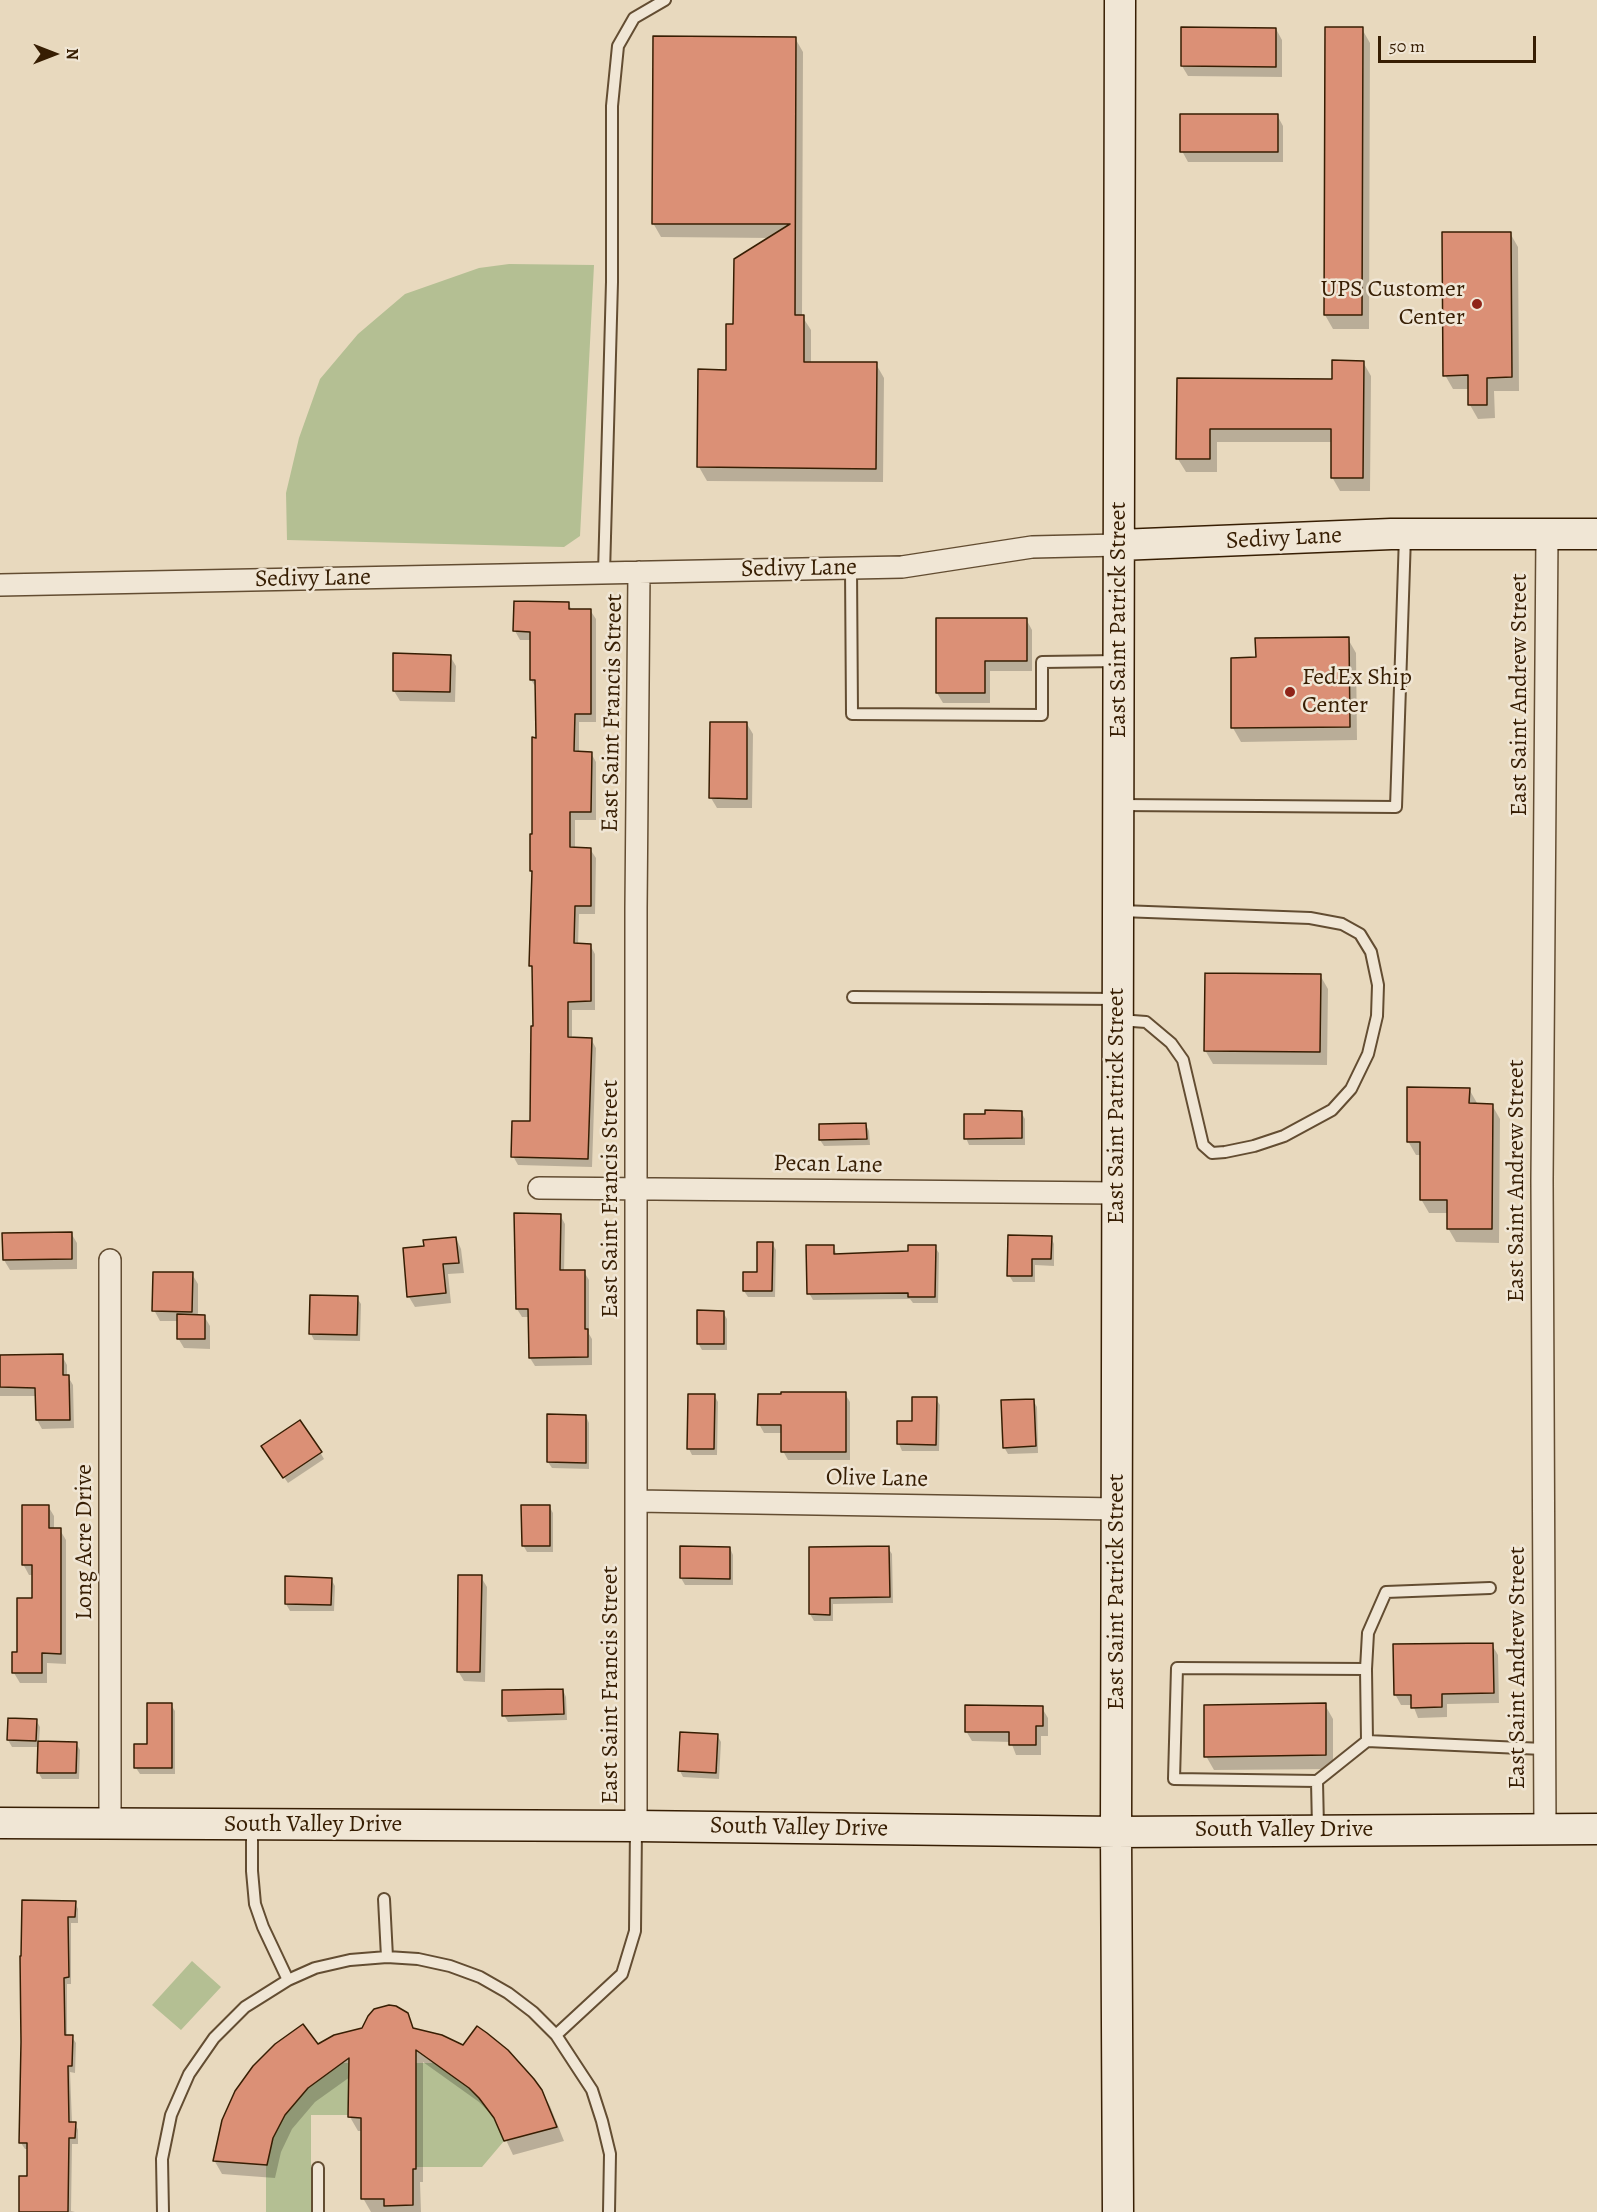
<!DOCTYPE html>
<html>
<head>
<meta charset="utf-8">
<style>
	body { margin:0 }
	#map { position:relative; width:1597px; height:2212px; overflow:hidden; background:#e8d9be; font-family:Alegreya,serif }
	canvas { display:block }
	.north { position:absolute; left:24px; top:24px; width:60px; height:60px; -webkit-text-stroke:4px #f0e6d5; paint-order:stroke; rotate:90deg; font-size:16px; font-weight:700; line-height:24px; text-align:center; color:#371e03 }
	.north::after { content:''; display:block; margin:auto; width:21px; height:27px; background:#371e03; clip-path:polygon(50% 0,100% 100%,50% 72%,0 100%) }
	.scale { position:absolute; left:1378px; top:36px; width:158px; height:27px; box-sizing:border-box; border:3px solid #371e03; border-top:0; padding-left:8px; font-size:18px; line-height:21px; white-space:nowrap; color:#371e03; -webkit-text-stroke:4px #f0e6d5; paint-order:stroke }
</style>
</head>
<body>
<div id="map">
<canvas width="1597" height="2212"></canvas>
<div class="north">N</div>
<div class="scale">50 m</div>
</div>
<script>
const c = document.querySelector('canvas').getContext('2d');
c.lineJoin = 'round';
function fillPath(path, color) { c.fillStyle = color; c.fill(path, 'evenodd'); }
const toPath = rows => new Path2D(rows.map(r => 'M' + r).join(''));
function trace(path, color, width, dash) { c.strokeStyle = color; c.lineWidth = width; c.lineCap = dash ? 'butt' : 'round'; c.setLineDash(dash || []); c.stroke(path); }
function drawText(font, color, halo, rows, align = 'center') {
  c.font = font + ' Alegreya,serif'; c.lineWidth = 5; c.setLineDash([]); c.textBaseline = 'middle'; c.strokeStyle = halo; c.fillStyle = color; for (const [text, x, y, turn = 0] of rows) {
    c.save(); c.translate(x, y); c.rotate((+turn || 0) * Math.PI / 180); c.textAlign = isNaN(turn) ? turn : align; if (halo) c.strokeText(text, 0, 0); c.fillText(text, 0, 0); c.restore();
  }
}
fillPath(toPath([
	[509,264,594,265,580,536,564,547,287,540,286,493,299,438,320,379,358,334,405,294,479,268],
	[192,1961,221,1987,181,2030,152,2005],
	[330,2063,349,2063,348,2115,311,2115,311,2212,266,2212,266,2165,273,2138,285,2115,308,2088,328,2073],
	[416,2063,443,2063,479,2098,494,2118,504,2141,482,2167,416,2167]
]), '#b4bf93');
fillPath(toPath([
	[1182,29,1276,29,1282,40,1282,77,1188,76,1182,66],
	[1362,29,1370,43,1369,329,1333,329,1325,315],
	[795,38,803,52,802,316,811,330,811,363,876,364,884,378,883,482,707,481,699,467,727,371,734,325,771,238,661,237,653,223],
	[1277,115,1283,126,1283,162,1188,162,1182,151],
	[1510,233,1518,247,1519,391,1494,391,1495,418,1478,419,1470,405,1470,389,1453,389,1445,375],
	[1363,362,1371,376,1370,491,1340,491,1332,477,1333,442,1217,442,1217,472,1186,472,1178,459,1178,380,1333,380],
	[568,603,572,610,590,610,596,619,596,722,579,722,579,753,591,753,596,762,596,820,575,820,575,849,590,849,596,858,595,914,579,914,578,945,590,945,595,954,595,1010,572,1010,572,1039,591,1039,596,1048,592,1167,518,1165,513,1156,532,1123,534,1027,534,972,530,965,534,875,531,871,538,739,537,689,531,680,531,640,520,640,515,631],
	[1026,619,1032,630,1032,671,990,671,990,703,943,703,937,693],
	[1348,639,1356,653,1357,740,1241,742,1233,728,1257,659],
	[395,655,450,656,456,666,455,702,400,701,394,691],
	[747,724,753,734,752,808,717,808,711,798],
	[1320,975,1328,989,1327,1065,1213,1064,1205,1050],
	[1469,1089,1477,1103,1492,1105,1500,1119,1499,1243,1456,1242,1448,1228,1448,1213,1429,1213,1421,1199,1422,1155,1416,1155,1408,1141],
	[1021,1112,1025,1119,1025,1145,969,1145,966,1138],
	[866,1125,869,1131,870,1145,824,1146,820,1140],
	[560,1215,565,1224,564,1272,584,1272,589,1280,589,1334,592,1339,592,1365,535,1366,530,1358,530,1317,522,1317,517,1309],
	[71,1233,77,1243,77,1269,10,1270,4,1260],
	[1051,1237,1054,1244,1054,1266,1035,1265,1035,1282,1013,1282,1009,1275],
	[456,1238,461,1249,464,1273,448,1274,451,1303,415,1307,409,1297,425,1248],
	[772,1243,776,1250,775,1297,748,1297,744,1291,758,1273],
	[833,1246,837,1255,910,1253,935,1247,939,1253,938,1303,913,1303,910,1299,813,1300,809,1293],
	[192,1274,198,1284,198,1316,204,1316,210,1326,210,1349,184,1348,178,1338,178,1321,160,1321,154,1310],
	[357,1298,361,1304,360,1341,314,1340,311,1334],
	[723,1312,727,1319,727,1350,702,1350,698,1343],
	[0,1356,62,1356,67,1365,67,1375,73,1385,74,1428,42,1429,37,1420,37,1396,0,1396],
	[845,1394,850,1402,850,1460,788,1460,783,1451,783,1433,764,1433,759,1424],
	[714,1395,718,1402,717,1455,692,1455,689,1449],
	[936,1399,940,1405,939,1451,902,1451,899,1444,899,1423,914,1423],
	[1033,1400,1037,1407,1038,1453,1008,1454,1004,1447],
	[586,1416,589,1423,589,1469,552,1468,548,1462],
	[320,1452,324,1459,288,1483,267,1453],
	[48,1506,54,1516,54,1530,60,1530,66,1540,66,1664,47,1663,47,1683,20,1683,14,1673,34,1599,34,1575,29,1575,23,1564],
	[549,1506,553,1513,553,1552,527,1552,523,1545],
	[681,1548,730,1548,733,1555,733,1585,685,1585,681,1578],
	[888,1548,892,1554,893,1603,833,1604,833,1621,814,1621,810,1614],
	[481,1577,487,1587,485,1682,464,1681,458,1671],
	[331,1579,335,1586,334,1611,290,1611,286,1604],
	[1492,1645,1498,1655,1499,1703,1447,1704,1447,1717,1418,1718,1413,1705,1401,1705,1395,1694],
	[563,1690,566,1697,567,1720,508,1722,504,1715],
	[171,1705,175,1711,175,1774,140,1774,136,1768],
	[1325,1705,1333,1719,1333,1769,1214,1770,1206,1756],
	[1042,1708,1048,1718,1048,1736,1041,1736,1041,1755,1016,1755,1011,1742,972,1741,966,1731],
	[36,1720,40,1727,39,1742,76,1743,80,1750,79,1779,42,1779,38,1772,39,1747,12,1747,8,1740],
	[717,1735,721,1742,719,1779,683,1777,680,1771],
	[75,1903,78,1909,78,1923,71,1923,71,1984,67,1984,67,2036,72,2037,76,2043,75,2073,70,2072,72,2123,75,2123,78,2130,78,2144,72,2144,71,2211,75,2212,21,2212,28,2177,28,2149,25,2149,21,2143,21,1957],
	[406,2014,415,2030,541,2091,550,2106,564,2141,513,2155,499,2125,489,2112,479,2102,423,2062,423,2182,420,2182,421,2212,371,2212,363,2198,363,2131,358,2131,350,2117,350,2077,315,2102,292,2129,281,2152,275,2178,222,2174,214,2160,317,2046]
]), '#0003');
const building = toPath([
	[1181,27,1276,28,1276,67,1181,66,1181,27],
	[1325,27,1363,27,1362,315,1324,315,1325,27],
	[653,36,796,37,795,315,804,315,804,362,877,362,876,469,697,467,698,369,726,370,726,324,733,324,734,259,790,224,652,224,653,36],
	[1180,114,1278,114,1278,152,1180,152,1180,114],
	[1442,232,1511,232,1512,377,1487,378,1487,405,1468,405,1468,375,1443,376,1442,232],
	[1332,360,1364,361,1363,478,1331,478,1331,429,1210,429,1210,459,1176,459,1177,378,1332,379,1332,360],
	[514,601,569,602,569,609,591,609,591,714,575,714,574,751,592,752,591,812,570,812,570,847,591,848,591,906,575,906,574,943,591,944,591,1001,568,1002,568,1037,592,1038,588,1159,511,1157,512,1121,530,1121,531,1026,533,1026,532,966,529,966,532,871,530,871,530,834,532,834,532,737,536,738,535,680,530,680,530,632,513,631,514,601],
	[936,618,1027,618,1027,661,985,661,985,693,936,693,936,618],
	[1349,637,1350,727,1231,728,1231,658,1256,657,1255,638,1349,637],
	[393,653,451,655,450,692,393,691,393,653],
	[710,722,747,722,747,799,709,798,710,722],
	[1205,973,1321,974,1320,1052,1204,1051,1205,973],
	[1407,1087,1470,1088,1469,1103,1493,1104,1492,1229,1447,1229,1447,1200,1420,1200,1420,1142,1407,1142,1407,1087],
	[985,1110,1022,1111,1022,1138,964,1139,964,1114,985,1114,985,1110],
	[866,1123,867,1139,819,1140,819,1124,866,1123],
	[514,1213,561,1214,560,1270,585,1270,585,1329,588,1329,588,1357,529,1358,528,1309,516,1309,514,1213],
	[72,1232,72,1259,3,1260,2,1233,72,1232],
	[1008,1235,1052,1236,1051,1259,1032,1259,1032,1276,1007,1276,1008,1235],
	[456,1237,459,1263,443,1264,446,1293,407,1297,403,1248,424,1246,423,1240,456,1237],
	[757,1242,773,1242,772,1291,743,1291,743,1272,757,1272,757,1242],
	[806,1245,834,1245,834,1254,908,1251,908,1245,936,1245,935,1297,908,1297,908,1293,807,1294,806,1245],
	[153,1272,193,1272,192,1312,152,1311,153,1272],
	[310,1295,358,1296,357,1335,309,1334,310,1295],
	[697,1310,724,1311,724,1344,697,1344,697,1310],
	[177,1314,205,1315,205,1339,177,1339,177,1314],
	[63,1354,63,1375,69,1375,70,1420,36,1420,35,1388,0,1387,0,1355,63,1354],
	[781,1392,846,1392,846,1452,781,1452,781,1425,757,1425,758,1394,781,1394,781,1392],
	[688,1394,715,1394,714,1449,687,1449,688,1394],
	[912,1397,937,1397,936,1445,897,1444,897,1421,912,1421,912,1397],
	[1034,1399,1036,1446,1003,1448,1001,1400,1034,1399],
	[547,1414,586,1415,586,1463,547,1462,547,1414],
	[300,1420,322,1452,283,1478,261,1446,300,1420],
	[22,1505,49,1505,49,1528,61,1528,61,1654,42,1653,42,1673,12,1673,12,1652,17,1652,17,1598,32,1598,32,1565,22,1565,22,1505],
	[521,1505,550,1505,550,1546,522,1546,521,1505],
	[680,1546,730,1547,730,1579,680,1578,680,1546],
	[889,1546,890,1597,830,1598,830,1615,809,1614,809,1547,889,1546],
	[458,1575,482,1575,480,1672,457,1672,458,1575],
	[285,1576,332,1578,331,1605,285,1604,285,1576],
	[1493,1643,1494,1693,1442,1694,1442,1707,1411,1708,1411,1695,1394,1695,1393,1644,1493,1643],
	[563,1689,564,1714,502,1716,502,1690,563,1689],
	[147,1703,172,1703,172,1768,134,1768,134,1744,147,1744,147,1703],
	[1326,1703,1326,1755,1204,1757,1204,1705,1326,1703],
	[965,1705,1043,1706,1043,1726,1036,1726,1036,1745,1009,1745,1009,1732,965,1732,965,1705],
	[8,1718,37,1719,36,1741,7,1740,8,1718],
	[680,1732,718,1734,716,1773,678,1771,680,1732],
	[38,1741,77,1742,76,1773,37,1773,38,1741],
	[22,1900,76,1901,75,1917,68,1917,69,1977,64,1978,65,2035,73,2035,72,2066,68,2066,69,2122,76,2122,75,2138,69,2138,68,2212,19,2212,19,2176,27,2176,27,2143,19,2143,21,2042,20,1956,21,1956,22,1900],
	[389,2005,396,2006,408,2013,413,2028,442,2035,463,2045,477,2026,487,2033,508,2050,534,2079,542,2090,557,2127,504,2141,494,2118,479,2098,469,2088,416,2050,416,2169,413,2169,413,2205,384,2206,384,2199,361,2199,361,2118,348,2117,349,2058,308,2088,285,2115,273,2138,267,2165,213,2161,222,2120,235,2091,253,2066,275,2044,303,2024,318,2044,334,2035,362,2028,368,2016,374,2009,389,2005]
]);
fillPath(building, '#db9076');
trace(building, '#371e03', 1.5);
const lane = toPath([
	[851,568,852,714,1042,715,1042,662,1118,661],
	[604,573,612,282,612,106,618,46,634,18,665,0],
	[1121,805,1396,807,1405,536],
	[853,997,1117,999],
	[1119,1020,1146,1022,1171,1043,1183,1060,1203,1145,1212,1153,1225,1152,1254,1146,1284,1136,1332,1110,1351,1089,1368,1054,1377,1016,1378,985,1371,952,1360,934,1342,924,1310,918,1121,911],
	[1366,1669,1368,1633,1386,1592,1490,1588],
	[1317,1781,1174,1779,1177,1668,1366,1669,1367,1741],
	[252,1825,252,1871,255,1904,263,1927,288,1980],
	[1318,1828,1317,1781,1367,1741,1543,1749],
	[384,1899,387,1957],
	[556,2035,622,1974,635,1931,636,1827],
	[318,2168,318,2212],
	[163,2212,162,2159,171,2115,189,2074,214,2038,245,2007,288,1980,315,1968,350,1960,387,1957,418,1959,450,1966,480,1977,508,1993,533,2012,556,2035,592,2090,602,2121,610,2154,609,2212]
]);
const street = toPath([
	[0,585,902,567,1032,547,1119,545],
	[539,1188,1117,1193],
	[110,1260,110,1824],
	[637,1501,1117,1509],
	[636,1826,636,908,639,572],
	[1545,1829,1542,1180,1547,534]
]);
const secondary = toPath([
	[1119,545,1391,534,1597,534],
	[0,1823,636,1826,1116,1832,1597,1829],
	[1118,2212,1116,1832,1120,0]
]);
trace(lane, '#634d32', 14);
trace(street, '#634d32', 24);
trace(secondary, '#371e03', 33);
trace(lane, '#f0e6d5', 10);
trace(street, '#f0e6d5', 21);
trace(secondary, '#f0e6d5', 30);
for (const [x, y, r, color] of [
	[1477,304,6,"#8f2418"],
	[1290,692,6,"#8f2418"]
]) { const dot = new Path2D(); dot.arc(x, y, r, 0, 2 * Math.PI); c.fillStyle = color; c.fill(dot); trace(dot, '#f0e6d5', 2); }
drawText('24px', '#371e03', '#f0e6d5', [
	["UPS Customer",1465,290],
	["Center",1465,318],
	["FedEx Ship",1302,678,"left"],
	["Center",1302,706,"left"]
], 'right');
drawText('24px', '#371e03', '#f0e6d5', [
	["Sedivy Lane",1284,539,-3],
	["Sedivy Lane",799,569,-1],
	["Sedivy Lane",313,579,-1],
	["East Saint Patrick Street",1119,620,-90],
	["East Saint Andrew Street",1520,695,-90],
	["East Saint Francis Street",613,713,-89],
	["East Saint Patrick Street",1117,1106,-90],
	["Pecan Lane",828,1165,1],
	["East Saint Andrew Street",1517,1181,-90],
	["East Saint Francis Street",611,1199,-90],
	["Olive Lane",877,1479,1],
	["Long Acre Drive",85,1542,-90],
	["East Saint Patrick Street",1117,1592,-90],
	["East Saint Andrew Street",1518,1668,-90],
	["East Saint Francis Street",611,1685,-90],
	["South Valley Drive",313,1825],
	["South Valley Drive",799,1828,1],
	["South Valley Drive",1284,1830]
]);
</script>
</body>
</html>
